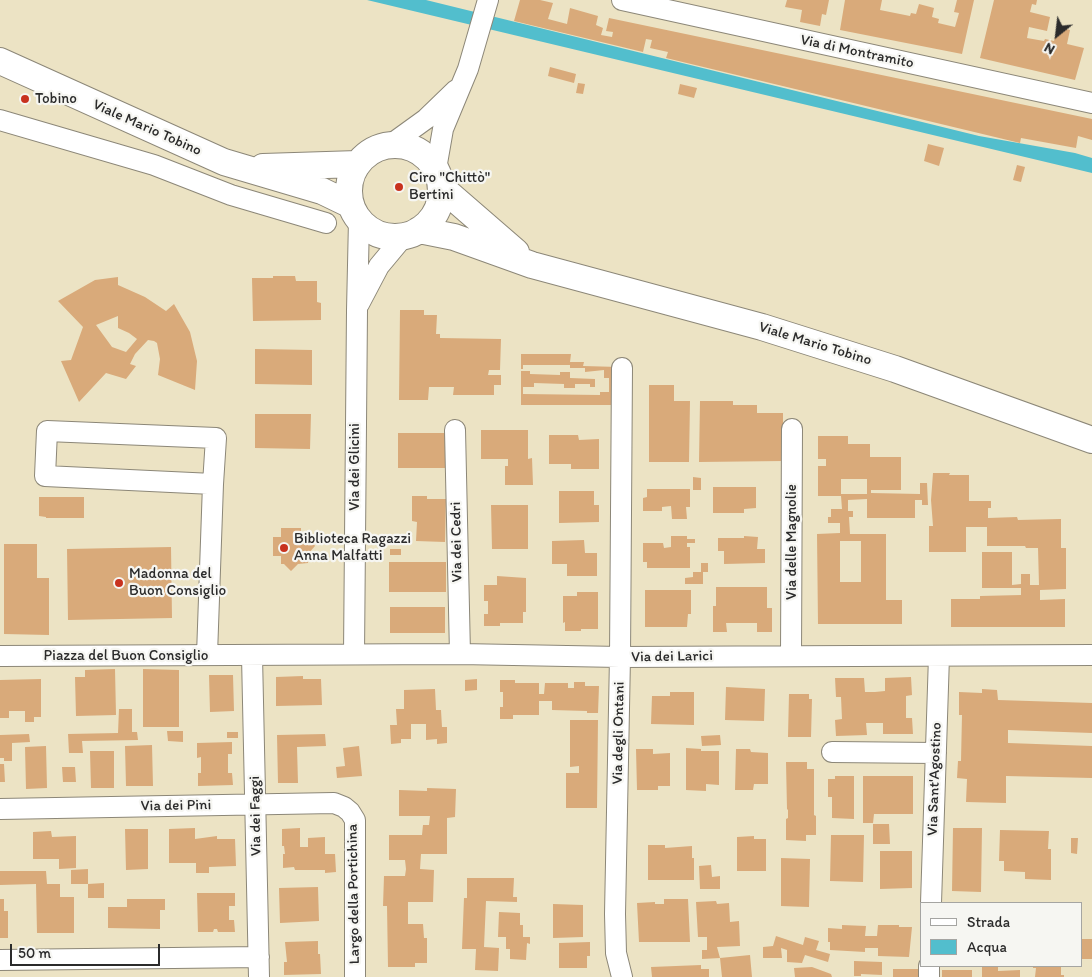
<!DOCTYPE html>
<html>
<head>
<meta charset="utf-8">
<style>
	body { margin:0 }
	#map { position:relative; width:1092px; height:977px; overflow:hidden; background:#ece3c4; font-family:Itim,sans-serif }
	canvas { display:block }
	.legend { position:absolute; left:920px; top:902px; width:162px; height:65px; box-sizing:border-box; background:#f6f6f2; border:1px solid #a5a5a2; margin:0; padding:6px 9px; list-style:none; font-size:15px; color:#2b2b2b }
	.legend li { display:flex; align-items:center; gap:10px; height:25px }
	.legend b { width:25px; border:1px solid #a5a5a2 }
	.north { position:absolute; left:1032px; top:10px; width:50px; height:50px; -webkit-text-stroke:4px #f6f6f2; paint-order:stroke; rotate:209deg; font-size:14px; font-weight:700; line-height:20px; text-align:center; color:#2b2b2b }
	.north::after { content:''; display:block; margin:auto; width:18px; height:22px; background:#2b2b2b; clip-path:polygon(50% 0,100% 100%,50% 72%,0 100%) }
	.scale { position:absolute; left:10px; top:944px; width:150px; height:22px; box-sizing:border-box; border:2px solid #2b2b2b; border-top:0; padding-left:6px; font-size:15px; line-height:18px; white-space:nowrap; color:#2b2b2b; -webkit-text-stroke:4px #f6f6f2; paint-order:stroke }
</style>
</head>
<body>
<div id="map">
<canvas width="1092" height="977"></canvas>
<ul class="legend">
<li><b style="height:6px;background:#fff"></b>Strada</li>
<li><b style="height:14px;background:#52becd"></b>Acqua</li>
</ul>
<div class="north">N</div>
<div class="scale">50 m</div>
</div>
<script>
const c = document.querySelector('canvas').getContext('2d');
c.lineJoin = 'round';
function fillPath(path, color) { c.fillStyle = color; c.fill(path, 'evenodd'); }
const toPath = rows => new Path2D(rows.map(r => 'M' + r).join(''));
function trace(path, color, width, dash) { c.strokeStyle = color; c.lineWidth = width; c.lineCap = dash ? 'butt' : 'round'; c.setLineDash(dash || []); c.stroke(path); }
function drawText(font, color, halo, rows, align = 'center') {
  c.font = font + ' Itim,sans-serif'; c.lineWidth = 4.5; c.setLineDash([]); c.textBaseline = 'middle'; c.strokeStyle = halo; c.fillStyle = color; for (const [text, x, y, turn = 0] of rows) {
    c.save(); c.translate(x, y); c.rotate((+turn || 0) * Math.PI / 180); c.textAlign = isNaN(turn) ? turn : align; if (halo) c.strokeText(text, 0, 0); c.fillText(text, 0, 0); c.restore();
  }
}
fillPath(toPath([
	[367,0,426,0,979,136,1075,153,1092,158,1092,173]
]), '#52becd');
fillPath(toPath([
	[520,0,540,0,553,3,548,19,567,24,570,8,598,16,596,25,603,28,601,35,612,37,613,32,606,31,609,18,1092,119,1092,140,1078,136,1076,148,1021,138,1020,143,666,58,668,52,650,48,652,40,646,39,643,52,514,21],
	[787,0,829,0,826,15,822,14,820,26,800,22,802,10,785,7],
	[845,0,882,0,880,10,910,16,911,13,916,14,919,4,934,8,932,17,939,19,938,23,955,27,959,13,954,12,957,0,974,0,962,54,840,30],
	[994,0,1037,0,1036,5,1032,4,1030,12,1050,17,1047,31,1029,27,1027,38,1044,41,1045,39,1054,41,1058,27,1070,30,1067,44,1084,48,1075,80,980,58],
	[550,67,576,74,574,83,548,76],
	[578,83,585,84,583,94,576,93],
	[680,84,697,88,694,98,678,94],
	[928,144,944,148,939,166,924,161],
	[1017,165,1025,167,1021,182,1013,180],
	[273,276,295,276,296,281,317,281,317,302,321,303,321,320,253,321,252,278,273,278],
	[118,277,118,285,145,297,166,311,174,304,190,332,197,361,195,390,158,375,160,359,157,343,154,341,148,340,135,354,130,364,136,366,126,379,106,373,79,402,61,361,71,360,83,327,58,301,95,280],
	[118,316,118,328,129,333,137,339,126,352,112,347,96,325],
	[400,310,424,310,424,315,437,315,436,334,440,334,440,338,501,339,500,370,489,370,488,375,501,375,501,385,494,385,494,395,453,395,454,387,429,387,428,400,399,400],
	[255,349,312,350,312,385,255,384],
	[521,354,571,354,570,362,584,362,583,366,619,367,619,405,521,405,521,371,530,371,530,374,560,375,560,372,570,372,570,378,595,379,595,387,590,387,590,384,575,384,575,388,564,388,564,384,534,383,534,387,523,387,523,394,600,395,600,392,609,392,609,378,604,378,604,370,585,372,585,368,570,368,570,365,523,365,523,369,521,369],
	[649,385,674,385,674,401,690,401,689,462,649,462],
	[700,401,733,401,733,405,757,405,757,413,783,413,783,461,699,462],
	[255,414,311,414,310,449,255,448],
	[481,430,528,430,528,459,532,458,533,485,505,485,505,466,508,466,508,459,481,459],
	[398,433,447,433,446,468,398,468],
	[549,435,578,435,579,440,599,439,599,469,571,469,571,464,549,464],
	[818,436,848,436,848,444,870,444,870,457,901,457,901,490,871,490,871,493,920,494,920,483,927,483,928,505,922,505,922,500,915,500,915,518,867,518,867,499,848,500,848,511,853,511,853,517,849,517,850,534,886,534,886,600,902,600,902,624,818,624,817,534,840,533,840,523,828,523,828,517,831,517,831,509,842,509,841,496,818,496,818,466,826,466,826,459,818,459],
	[841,479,867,479,867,494,841,494],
	[840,541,861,541,861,582,840,582],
	[933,473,950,473,949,475,969,475,969,501,991,501,991,508,988,508,988,518,1017,517,1018,520,1061,519,1061,548,1066,548,1066,589,1040,590,1040,600,1065,599,1065,627,951,627,951,599,980,599,980,596,1021,595,1021,588,982,588,982,552,1012,552,1012,585,1021,584,1021,574,1030,574,1030,585,1039,585,1038,548,1026,548,1025,546,987,546,987,527,966,527,966,552,929,552,929,526,933,526,931,500],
	[693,477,701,478,701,490,693,490],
	[713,487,756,487,756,508,744,509,744,513,713,513],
	[647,489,690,489,690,507,686,507,687,519,672,519,671,506,662,507,662,511,643,511,643,498,647,497],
	[559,491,594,491,594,505,599,505,599,522,559,523],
	[412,496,427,496,427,499,446,499,445,542,416,541,417,522,412,521],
	[39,497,84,497,84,518,46,518,46,517,39,516],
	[491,505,528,505,528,549,492,549],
	[281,528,301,528,301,537,309,537,315,546,308,554,308,563,298,564,291,571,284,564,281,564,281,556,273,556,273,537,281,537],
	[671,536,687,536,687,539,695,539,695,543,687,543,687,547,690,547,690,568,647,568,647,562,643,562,643,543,663,543,664,548,671,547],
	[744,536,758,537,757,549,765,549,765,563,724,564,724,551,718,551,718,538,744,538],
	[584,540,585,553,597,553,597,576,567,576,567,564,552,564,552,541],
	[4,544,37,544,37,578,49,578,49,635,4,634],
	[171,547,172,618,68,620,67,549],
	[390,549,401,549,401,555,390,555],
	[389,562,446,562,446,592,389,592],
	[701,563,708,563,708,572,703,572,703,584,685,584,685,578,693,577,693,572,701,572],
	[497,576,526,578,526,612,523,612,523,623,500,623,500,626,484,626,484,614,488,614,488,601,484,601,484,585,497,585],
	[716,587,767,587,767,608,772,608,772,632,757,632,757,623,726,623,727,632,713,632,713,606,716,606],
	[645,590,691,590,691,614,688,614,687,627,645,627],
	[577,592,598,592,598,629,581,629,581,631,565,631,565,622,563,623,563,596,577,596],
	[390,607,445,607,445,633,390,633],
	[115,669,116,715,76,716,75,677,85,677,85,670],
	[143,669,179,670,179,727,143,727],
	[209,675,233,675,234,711,210,712],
	[303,676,303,679,321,679,322,705,276,706,276,677],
	[911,677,912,695,906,696,906,718,912,718,913,734,883,734,883,723,866,723,867,735,836,736,835,720,842,719,841,697,836,697,835,678,864,678,865,692,875,692,885,691,885,678],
	[41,679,41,717,34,717,34,722,25,722,25,711,9,711,9,718,0,718,0,680],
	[477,679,477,690,465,691,465,680],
	[500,680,515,680,515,683,539,683,539,694,544,694,545,683,568,683,568,688,574,688,574,682,585,682,585,686,599,686,598,713,587,713,587,711,552,710,552,701,539,701,539,715,513,715,513,719,500,719,500,707,503,707,503,692,500,692],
	[726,687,765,689,764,721,725,720],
	[435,689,436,710,441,710,442,727,447,727,447,743,437,744,437,739,426,740,426,724,411,724,411,739,401,739,401,743,391,744,390,725,397,725,396,709,404,709,404,690],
	[982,689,997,690,998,700,1092,703,1092,733,1008,730,1008,743,1092,746,1092,778,1006,776,1006,803,966,802,967,779,957,778,958,761,961,761,962,715,959,715,959,692,982,693],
	[670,692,694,692,694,725,651,724,652,696,670,696],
	[789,694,809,694,809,699,812,699,811,737,788,737],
	[119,709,132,709,132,732,137,732,138,740,82,741,83,753,69,753,68,734,118,733],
	[570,720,598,720,597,808,566,808,566,773,579,773,579,766,570,767],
	[167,731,183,731,183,742,168,741],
	[227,732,238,732,238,738,227,738],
	[29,734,30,742,12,743,12,761,4,761,4,758,0,758,0,735],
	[325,734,326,746,297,747,298,783,278,783,277,735],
	[720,735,721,745,702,746,701,736],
	[232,742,232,754,228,754,228,773,232,773,233,785,198,786,198,773,201,773,201,757,197,758,197,743],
	[152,745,153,786,126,786,125,746],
	[46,746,47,788,26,789,25,747],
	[359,746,362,776,337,778,336,767,345,766,343,748],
	[686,748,701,749,701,751,719,751,719,785,706,784,706,791,686,790],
	[636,749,653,749,653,754,670,753,670,786,658,786,658,790,637,790],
	[736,749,750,749,751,752,768,753,768,784,754,784,753,790,735,790],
	[90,751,114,751,114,788,91,788],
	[786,762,807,762,807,769,814,769,814,815,816,816,816,835,806,835,806,841,786,840,786,819,788,818,788,810,787,809],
	[0,764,4,764,5,782,0,782],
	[62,767,75,767,76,782,63,782],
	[835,776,854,776,854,819,832,818,832,797,828,797,828,779,835,779],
	[863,776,913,776,913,814,874,814,873,823,863,823],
	[427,788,456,789,455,817,447,818,447,854,421,854,420,869,434,870,433,902,408,902,408,924,423,924,424,938,427,938,427,963,415,963,415,967,388,967,387,906,383,906,384,876,405,876,406,869,405,860,389,860,389,835,422,835,423,825,429,825,430,816,399,816,399,790,427,791],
	[873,824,889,824,890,844,873,844],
	[195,828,195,839,217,836,217,839,235,839,236,866,209,867,209,873,196,873,196,863,169,863,169,829],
	[300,828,300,847,308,847,308,838,325,837,325,854,335,854,336,872,325,873,325,870,295,870,294,867,283,868,283,854,285,854,284,846,282,846,282,829],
	[953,828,982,828,981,892,952,891],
	[125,829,148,829,148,869,126,870],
	[1000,830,1049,831,1048,849,1051,849,1051,880,1025,879,1025,872,1004,871,1004,861,999,861],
	[51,831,52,837,76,836,76,868,59,869,59,859,33,859,33,832],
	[831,835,864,835,863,882,830,881],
	[754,836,754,839,766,839,766,871,737,871,737,837],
	[1071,838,1078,838,1077,854,1071,853],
	[648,845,665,845,665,848,692,846,692,858,694,858,694,880,648,880],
	[880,851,912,851,912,888,880,889],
	[781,858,810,859,809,907,781,906],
	[711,865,712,877,720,876,720,889,700,889,699,866],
	[88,869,88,884,71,884,71,870],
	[0,871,46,871,47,884,60,884,60,897,74,897,74,933,37,933,36,884,0,885],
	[467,878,514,878,513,897,517,897,517,902,486,901,484,947,499,948,498,971,475,970,476,949,462,949,464,898,467,898],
	[104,883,104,898,88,898,88,884],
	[318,887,319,921,280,923,279,888],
	[197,893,235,893,235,906,229,906,229,920,234,920,235,932,218,932,217,929,214,929,213,932,198,932],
	[0,899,4,899,4,911,8,911,8,938,0,938],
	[127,899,165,899,165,910,160,910,160,929,108,928,108,907,127,907],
	[664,899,688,899,690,942,639,942,637,903,655,902,655,904,664,904],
	[716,901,717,904,729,903,730,922,739,921,740,946,717,947,720,958,702,959,702,950,707,950,707,937,698,937,696,902],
	[553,904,583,905,583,937,553,938],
	[499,912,520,913,520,925,523,925,523,937,530,937,530,944,527,943,526,960,510,959,510,949,506,949,506,937,498,937],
	[842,925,866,926,865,936,877,936,878,925,899,925,899,927,912,927,909,957,878,956,878,948,865,948,865,952,830,950,830,942,828,942,828,928,842,929],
	[776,936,803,945,805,937,819,941,816,950,830,954,828,962,805,955,802,963,787,962,787,950,781,948,782,958,763,958,763,947,773,946],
	[1081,939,1092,939,1092,959,1081,959],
	[318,941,318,954,320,954,321,974,284,975,284,962,287,962,285,942],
	[590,942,590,956,587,956,587,968,559,968,559,943],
	[750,955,752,977,722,977,720,958],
	[854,961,882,962,882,975,861,974,861,976,854,976],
	[701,965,701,969,709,969,709,977,652,977,651,967],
	[982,966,998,966,998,971,1020,970,1020,977,982,977],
	[1033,966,1061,966,1061,975,1064,975,1064,977,1035,977,1036,968,1033,968],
	[812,967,831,974,832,977,795,977,794,968],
	[893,969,918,969,918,977,893,977],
	[942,970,972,970,972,977,942,977]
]), '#d9aa7a');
const minor = toPath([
	[622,0,1092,103],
	[0,120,154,165,231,195,326,223],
	[390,145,426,119,456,90],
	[436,169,443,129,468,69,488,0],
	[359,304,379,266,404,236],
	[455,430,460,654],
	[354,654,357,310,359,220],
	[207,655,213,484,216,438,47,431,45,476,213,484],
	[791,655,792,429],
	[0,656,460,654,620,657,1092,655],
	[252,656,259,977],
	[832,752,936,753],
	[0,809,334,803,344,807,350,812,355,820,355,977],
	[931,903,939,656],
	[0,960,259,957],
	[622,977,616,953,615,914,620,657,622,368],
	[929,977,929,966]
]);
const major = toPath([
	[0,61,224,162,322,191,351,205],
	'349 191a46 46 0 1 1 92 0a46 46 0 1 1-92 0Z',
	[263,167,358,164],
	[441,187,516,252],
	[419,230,454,237,532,265,762,327,895,369,1092,440]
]);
trace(minor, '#8c8778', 22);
trace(major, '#8c8778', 28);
trace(minor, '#fff', 20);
trace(major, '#fff', 26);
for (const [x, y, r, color] of [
	[25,99,5,"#c8321e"],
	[399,187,5,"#c8321e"],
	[284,548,5,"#c8321e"],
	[119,583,5,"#c8321e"]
]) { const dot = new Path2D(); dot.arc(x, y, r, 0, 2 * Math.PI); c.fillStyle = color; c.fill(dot); trace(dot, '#f6f6f2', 2); }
drawText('15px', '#2b2b2b', '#f6f6f2', [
	["Via di Montramito",857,52,12],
	["Viale Mario Tobino",147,128,24],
	["Viale Mario Tobino",815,344,17],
	["Via dei Glicini",355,467,-90],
	["Via dei Cedri",457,542,-91],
	["Via delle Magnolie",792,542,-90],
	["Piazza del Buon Consiglio",126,656],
	["Via dei Larici",672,657,-1],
	["Via degli Ontani",619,733,-89],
	["Via Sant'Agostino",935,779,-88],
	["Via dei Pini",176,806,-1],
	["Via dei Faggi",256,816,-91],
	["Largo della Portichina",354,894,-91]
]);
drawText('15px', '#2b2b2b', '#f6f6f2', [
	["Tobino",35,99],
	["Ciro \"Chittò\"",409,178],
	["Bertini",409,195],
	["Biblioteca Ragazzi",294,539],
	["Anna Malfatti",294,556],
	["Madonna del",129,574],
	["Buon Consiglio",129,591]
], 'left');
</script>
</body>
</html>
